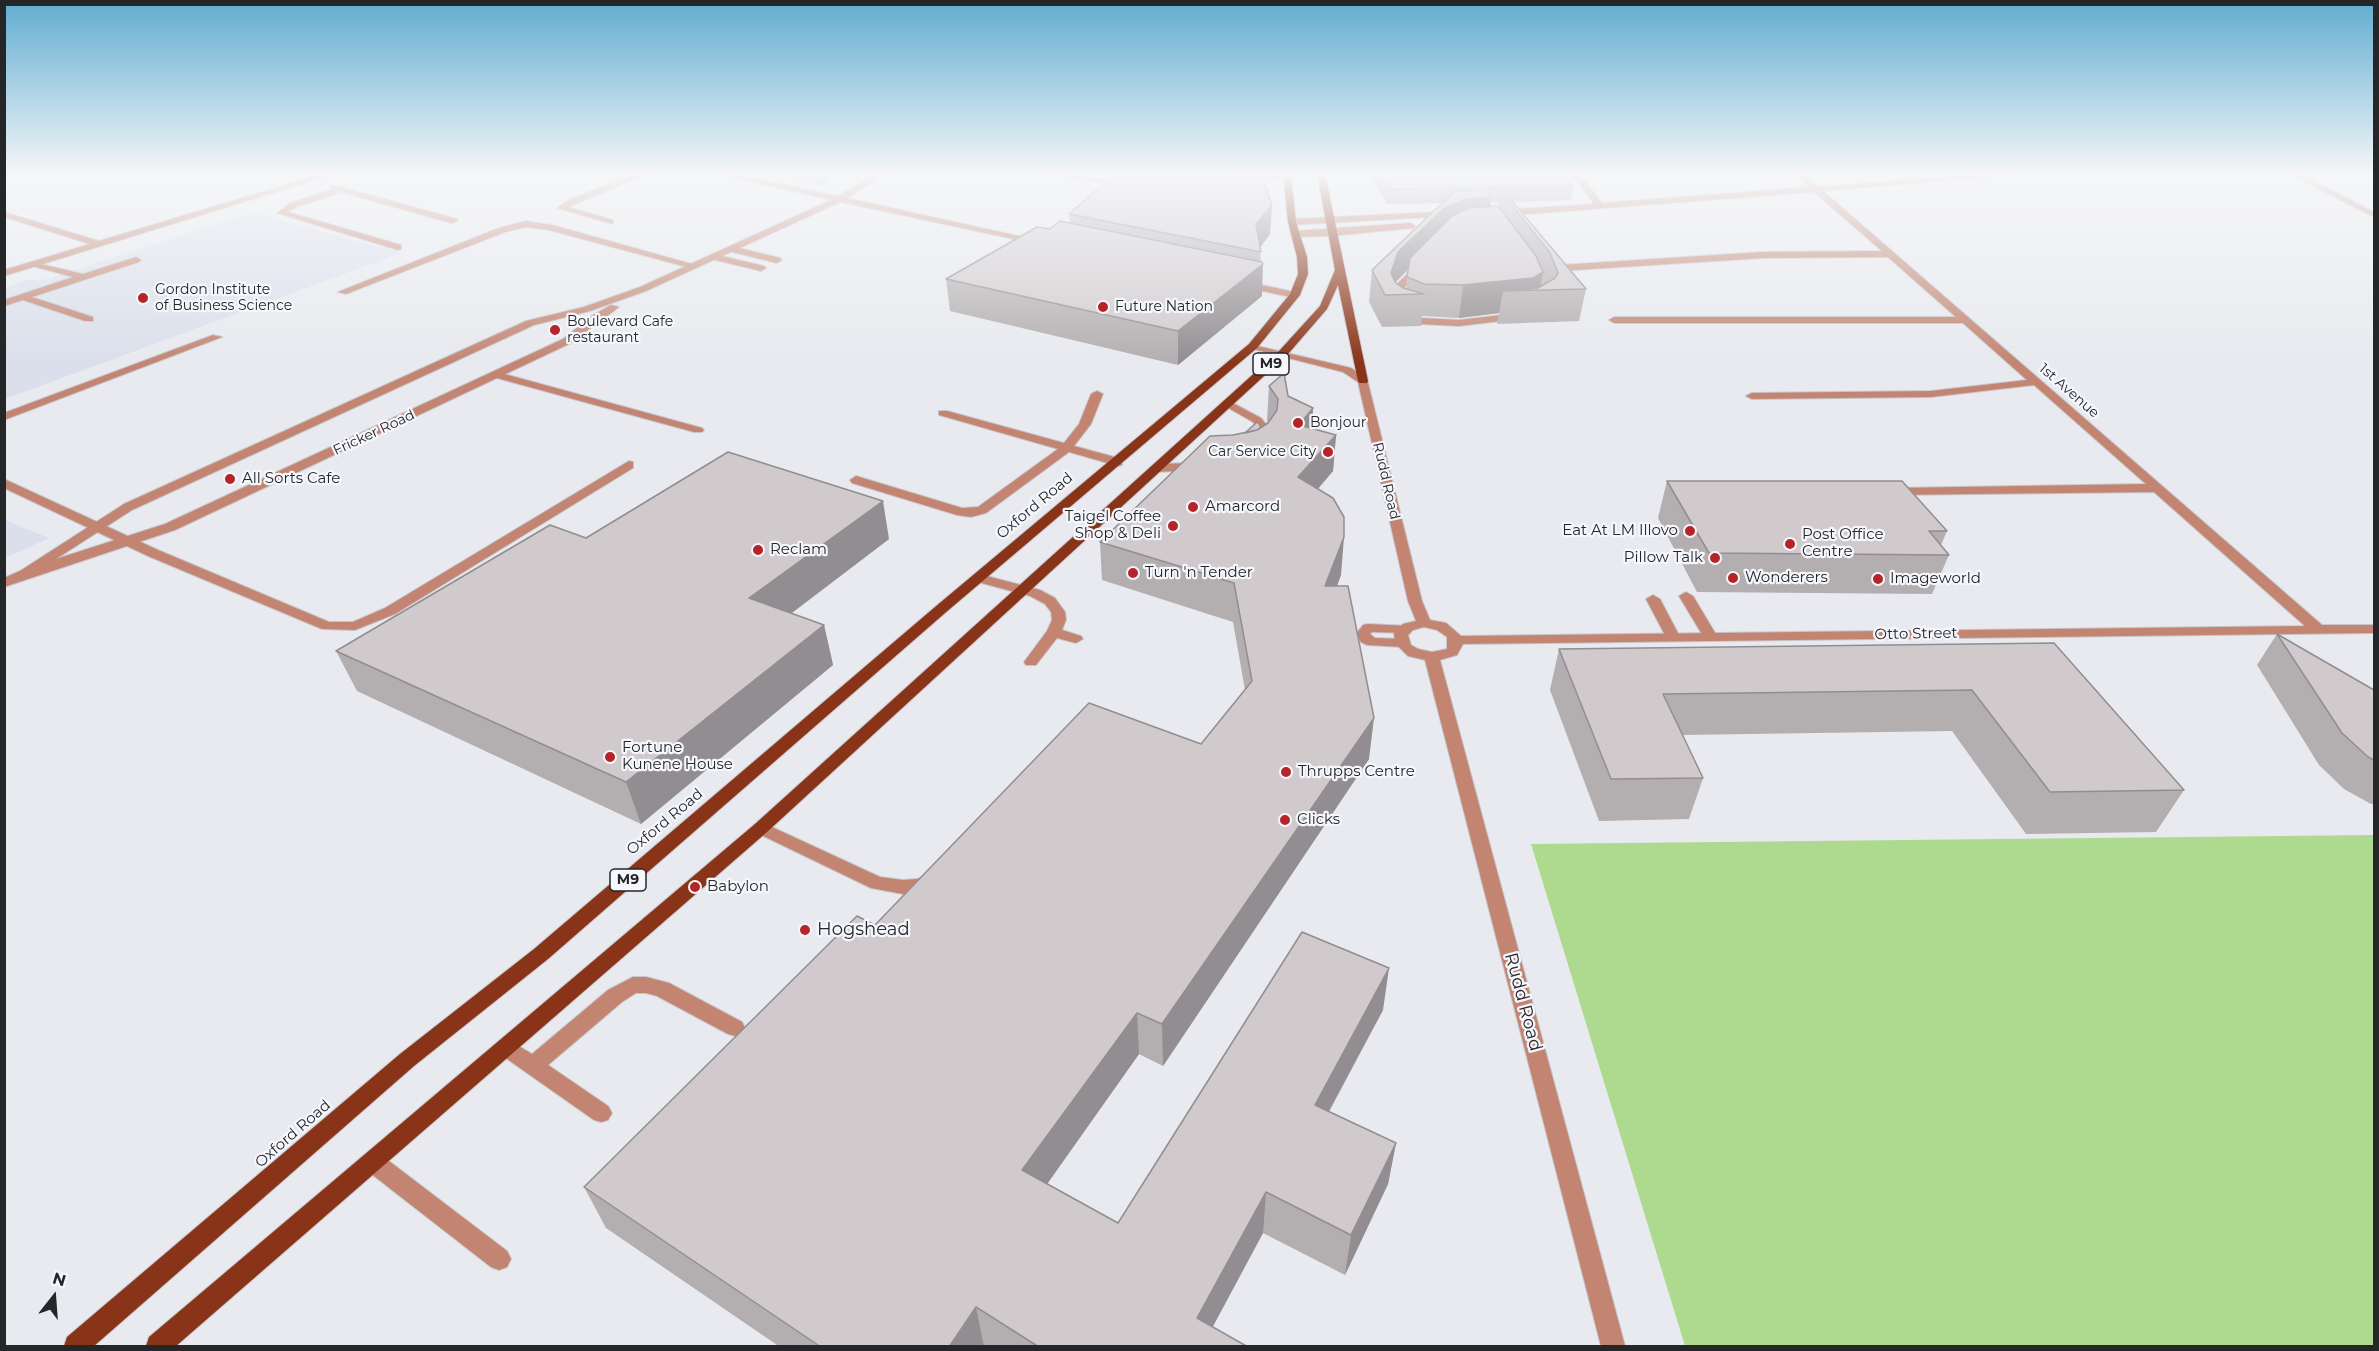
<!DOCTYPE html>
<html>
<head>
<meta charset="utf-8">
<style>
	body { margin:0 }
	#map { position:relative; width:2379px; height:1351px; overflow:hidden; background:#e8eaef; font-family:Montserrat,sans-serif }
	canvas { display:block }
	.frame { position:absolute; inset:0; border:6px solid #252628; pointer-events:none }
	.north { position:absolute; left:24px; top:1267px; width:60px; height:60px; -webkit-text-stroke:4px #f5f7fc; paint-order:stroke; rotate:17deg; font-size:16px; font-weight:700; line-height:24px; text-align:center; color:#252628 }
	.north::after { content:''; display:block; margin:auto; width:21px; height:27px; background:#252628; clip-path:polygon(50% 0,100% 100%,50% 72%,0 100%) }
</style>
</head>
<body>
<div id="map">
<canvas width="2379" height="1351"></canvas>
<div class="frame"></div>
<div class="north">N</div>
</div>
<script>
const c = document.querySelector('canvas').getContext('2d');
c.lineJoin = 'round';
function fillPath(path, color) { c.fillStyle = color; c.fill(path, 'evenodd'); }
const toPath = rows => new Path2D(rows.map(r => 'M' + r).join(''));
function trace(path, color, width, dash) { c.strokeStyle = color; c.lineWidth = width; c.lineCap = dash ? 'butt' : 'round'; c.setLineDash(dash || []); c.stroke(path); }
function drawText(font, color, halo, rows, align = 'center') {
  c.font = font + ' Montserrat,sans-serif'; c.lineWidth = 4.5; c.setLineDash([]); c.textBaseline = 'middle'; c.strokeStyle = halo; c.fillStyle = color; for (const [text, x, y, turn = 0] of rows) {
    c.save(); c.translate(x, y); c.rotate((+turn || 0) * Math.PI / 180); c.textAlign = isNaN(turn) ? turn : align; if (halo) c.strokeText(text, 0, 0); c.fillText(text, 0, 0); c.restore();
  }
}
fillPath(toPath([
	[252,212,401,253,5,399,5,287,27,280,44,280],
	[4,520,5,520,49,538,5,558]
]), '#dadfeb');
fillPath(toPath([
	[2374,835,2374,1346,1685,1346,1531,844]
]), '#adda8f');
const lane = toPath([
	[635,174,647,174,568,207,613,220,613,224,557,208,568,200,635,174],
	[1234,174,1281,174,1291,177,1287,179,1234,174],
	[526,221,552,225,699,266,694,269,549,230,526,227,505,232,346,294,338,292,499,228,526,221],
	[731,246,780,258,782,260,777,263,728,251,727,249,731,246],
	[714,254,764,266,766,268,761,271,711,259,711,255,714,254],
	[136,257,141,260,139,262,32,297,93,317,93,321,85,321,23,300,4,306,4,300,73,277,32,266,32,262,83,274,136,257],
	[1420,261,1425,264,1404,288,1400,306,1408,314,1420,318,1459,320,1518,313,1523,316,1518,319,1459,326,1419,324,1400,318,1394,313,1390,306,1394,287,1420,261],
	[213,335,222,337,4,420,4,413,213,335],
	[497,372,702,428,704,430,702,432,694,432,493,377,492,375,497,372],
	[1097,391,1103,394,1091,424,1074,446,1122,459,1122,465,1118,466,1069,452,986,513,971,517,957,515,852,483,850,480,856,476,962,508,978,507,1058,449,939,415,939,411,947,411,1064,443,1079,424,1091,394,1097,391],
	[1227,400,1261,418,1274,434,1272,446,1264,446,1262,434,1253,422,1223,405,1223,401,1227,400],
	[629,461,633,462,633,468,395,614,355,630,322,629,148,556,4,488,4,479,158,550,329,622,353,622,385,608,629,461],
	[1195,463,1199,464,1199,470,1156,472,1150,468,1156,464,1195,463],
	[979,574,1040,590,1055,598,1065,612,1066,620,1062,630,1081,636,1083,639,1076,643,1057,638,1036,665,1026,665,1024,662,1047,631,1052,620,1051,612,1045,604,1030,596,974,581,972,578,974,575,979,574],
	[1686,592,1693,596,1717,636,1715,639,1710,640,1703,636,1679,596,1686,592],
	[1653,595,1660,599,1680,637,1678,640,1668,640,1666,637,1646,599,1653,595],
	[1368,624,1410,626,1412,629,1410,632,1405,633,1372,632,1370,634,1375,638,1402,639,1409,643,1402,647,1367,645,1361,642,1356,634,1363,625,1368,624],
	[761,822,880,877,903,880,917,879,932,874,938,876,941,881,938,886,918,893,903,894,871,888,755,832,752,828,755,824,761,822],
	[633,977,646,977,669,983,742,1022,745,1028,742,1034,735,1036,728,1034,657,996,646,993,636,993,622,1002,548,1065,608,1106,612,1113,608,1120,601,1122,594,1120,500,1054,497,1048,500,1042,507,1039,532,1054,608,990,633,977],
	[373,1152,381,1155,507,1251,511,1259,507,1267,499,1270,491,1267,365,1169,362,1162,365,1155,373,1152]
]);
const street = toPath([
	[321,174,334,174,4,276,4,270,90,244,4,217,4,212,99,241,321,174],
	[718,174,735,174,838,196,875,174,885,174,847,198,1041,241,1037,244,840,202,646,291,590,311,534,325,132,510,56,559,165,524,563,339,593,315,611,305,619,307,571,343,175,530,4,587,4,578,20,571,124,504,526,321,584,307,640,287,831,200,718,174],
	[1043,174,1068,174,1123,183,1119,185,1043,174],
	[1572,174,1580,174,1602,203,1809,187,1795,174,1804,174,1818,187,1981,174,2020,174,1823,191,2322,625,2374,625,2374,633,1463,644,1457,655,1440,660,1625,1346,1601,1346,1425,660,1408,656,1395,643,1394,634,1396,631,1403,624,1416,621,1408,601,1358,382,1343,372,1249,348,1249,344,1351,368,1367,379,1422,601,1430,620,1446,623,1461,636,2305,626,2154,492,1889,495,1887,492,1893,488,2146,484,2034,385,1931,397,1752,399,1746,396,1752,393,1931,391,2027,380,1963,323,1614,323,1609,320,1614,317,1956,317,1888,257,1763,258,1560,271,1555,268,1560,265,1763,252,1882,251,1814,192,1502,216,1498,213,1502,210,1594,204,1572,174],
	[1424,627,1437,630,1447,637,1447,649,1432,652,1418,649,1411,645,1408,635,1413,630,1424,627],
	[2289,174,2300,174,2374,212,2374,217,2289,174],
	[334,185,457,219,458,221,451,223,341,192,296,207,288,212,401,245,401,249,398,250,277,213,290,203,333,189,330,187,334,185],
	[1454,211,1455,213,1451,216,1292,225,1288,222,1292,219,1454,211],
	[1411,223,1415,226,1414,228,1332,236,1294,237,1290,234,1294,231,1411,223],
	[1242,281,1295,292,1300,295,1295,298,1239,286,1237,284,1242,281]
]);
const primary = toPath([
	[1283,174,1291,174,1296,222,1307,257,1308,274,1300,295,1257,348,945,613,548,959,414,1066,94,1346,64,1346,67,1337,400,1054,534,949,935,607,1249,344,1290,294,1298,274,1297,257,1288,222,1283,174],
	[1317,174,1325,174,1368,381,1367,383,1359,383,1358,381,1338,285,1327,309,1288,354,767,832,176,1346,146,1346,149,1337,755,824,1280,350,1320,306,1335,270,1317,174]
]);
trace(lane, '#c5c7cb', 2);
trace(street, '#c5c7cb', 2);
trace(primary, '#c5c7cb', 2);
fillPath(lane, '#c38572');
fillPath(street, '#c38572');
fillPath(primary, '#893418');
fillPath(toPath([
	[775,174,839,174,820,185],
	[1370,174,1562,174,1574,185,1571,200,1513,202,1586,289,1579,321,1497,324,1499,313,1459,318,1422,316,1421,326,1382,327,1369,302,1372,270,1443,203,1387,204],
	[1491,202,1498,202,1498,206,1491,206],
	[1408,270,1406,289,1403,288,1396,282],
	[1244,177,1272,205,1270,234,1260,247,1262,296,1178,365,950,311,946,279,1050,229,1070,222,1069,214],
	[1269,386,1313,408,1312,429,1336,435,1333,471,1318,489,1341,575,1337,586,1369,759,1163,1066,1139,1054,1047,1184,1118,1223,1383,1010,1329,1112,1396,1143,1388,1184,1345,1275,1263,1233,1212,1327,1248,1347,780,1347,606,1228,584,1187,875,925,1201,744,1245,690,1233,622,1102,580,1100,542,1233,435,1260,428,1268,422,1267,421],
	[1667,481,1947,531,1941,545,1949,555,1932,594,1697,592,1658,518],
	[586,538,889,539,792,613,824,625,833,665,641,824,357,691,336,651],
	[2277,634,2374,690,2374,804,2371,804,2344,789,2319,765,2257,665],
	[2054,643,2184,790,2156,832,2026,834,1952,731,1682,735,1703,778,1689,819,1599,821,1550,690,1559,649]
]), '#b3aeb0');
fillPath(toPath([
	[819,174,839,174,820,185],
	[1223,174,1244,174,1243,181],
	[1491,197,1487,226,1440,238,1394,283,1391,273,1398,252,1444,208,1466,199],
	[1272,205,1270,234,1257,252,1256,224],
	[1263,264,1262,296,1178,365,1178,331],
	[1543,272,1540,290,1503,291,1499,313,1459,318,1463,285],
	[1313,408,1311,443,1299,425],
	[1336,435,1333,471,1296,514,1298,477],
	[883,501,889,539,760,637,749,598],
	[1344,537,1341,575,1322,625,1325,586],
	[824,625,833,665,641,824,626,782],
	[1374,718,1369,759,1163,1066,1162,1024],
	[1389,968,1383,1010,1310,1146,1315,1105],
	[1137,1013,1139,1054,1028,1211,1022,1170],
	[1396,1143,1388,1184,1345,1275,1351,1235],
	[1266,1192,1263,1233,1202,1347,1197,1318],
	[976,1307,984,1347,949,1347]
]), '#928d90');
const building = toPath([
	[1115,174,1223,174,1263,179,1272,205,1256,224,1261,252,1069,214,1115,174],
	[1380,174,1562,174,1574,185,1487,187,1492,193,1489,194,1486,190,1469,191,1472,188,1388,189,1380,174],
	[1486,190,1491,197,1466,199,1444,208,1398,252,1391,273,1395,282,1403,288,1424,294,1385,295,1372,270,1455,191,1486,190],
	[1500,190,1503,190,1586,289,1503,291,1538,288,1555,278,1558,273,1550,253,1500,190],
	[1498,206,1536,256,1543,272,1533,278,1463,285,1424,284,1407,277,1410,258,1452,216,1470,208,1498,206],
	[1060,221,1262,262,1263,264,1178,331,946,279,1037,227,1050,229,1060,221],
	[1284,373,1288,396,1313,408,1299,425,1336,435,1298,477,1333,498,1344,517,1344,537,1325,586,1348,586,1374,718,1162,1024,1137,1013,1022,1170,1118,1223,1302,932,1389,968,1315,1105,1396,1143,1351,1235,1266,1192,1197,1318,1248,1347,1039,1347,976,1307,949,1347,817,1347,818,1345,584,1187,857,916,875,925,1089,703,1201,744,1252,681,1234,583,1100,542,1210,436,1233,435,1257,430,1268,423,1277,410,1278,399,1269,386,1284,373],
	[1257,422,1260,425,1260,428,1257,430,1245,433,1257,422],
	[728,452,883,501,749,598,824,625,626,782,336,651,550,525,586,538,728,452],
	[1667,481,1902,481,1947,531,1929,531,1949,555,1709,553,1667,481],
	[2277,634,2374,690,2374,760,2368,757,2342,733,2277,634],
	[2054,643,2184,790,2050,792,1972,690,1663,694,1703,778,1611,779,1559,649,2054,643]
]);
fillPath(building, '#d0cacd');
trace(building, '#928d90', 1.5);
const sky = c.createLinearGradient(0, 0, 0, 363);
sky.addColorStop(0, '#60add0');
sky.addColorStop(0.48, '#f5f6f8');
sky.addColorStop(1, '#f5f6f800');
c.fillStyle = sky;
c.fillRect(0, 0, 2379, 363);
for (const [x, y, r, color] of [
	[143,298,6,"#b52428"],
	[1103,307,6,"#b52428"],
	[555,330,6,"#b52428"],
	[1298,423,6,"#b52428"],
	[1328,452,6,"#b52428"],
	[230,479,6,"#b52428"],
	[1193,507,6,"#b52428"],
	[1173,526,6,"#b52428"],
	[1690,531,6,"#b52428"],
	[1790,544,6,"#b52428"],
	[758,550,6,"#b52428"],
	[1715,558,6,"#b52428"],
	[1133,573,6,"#b52428"],
	[1733,578,6,"#b52428"],
	[1878,579,6,"#b52428"],
	[610,757,6,"#b52428"],
	[1286,772,6,"#b52428"],
	[1285,820,6,"#b52428"],
	[695,887,6,"#b52428"],
	[805,930,6,"#b52428"]
]) { const dot = new Path2D(); dot.arc(x, y, r, 0, 2 * Math.PI); c.fillStyle = color; c.fill(dot); trace(dot, '#f5f7fc', 2); }
drawText('14px', '#252628', '#f5f7fc', [
	["Gordon Institute",155,290],
	["of Business Science",155,306],
	["Future Nation",1115,307],
	["Boulevard Cafe",567,322],
	["restaurant",567,338],
	["Bonjour",1310,423],
	["Car Service City",1316,452,"right"]
], 'left');
for (const [x, y, w] of [
	[1271,364,36],
	[628,880,36]
]) { const box = new Path2D(); box.roundRect(x - w / 2, y - 11, w, 22, 4.5); c.fillStyle = '#f5f7fc'; c.fill(box); trace(box, '#252628', 1.5); }
drawText('bold 14px', '#252628', null, [
	["M9",1271,364],
	["M9",628,880]
]);
drawText('14px', '#252628', '#f5f7fc', [
	["1st Avenue",2069,391,41],
	["Fricker Road",374,433,-25],
	["Rudd Road",1386,481,77]
]);
drawText('15px', '#252628', '#f5f7fc', [
	["All Sorts Cafe",242,479],
	["Amarcord",1205,507],
	["Taigel Coffee",1161,517,"right"],
	["Shop & Deli",1161,534,"right"],
	["Eat At LM Illovo",1678,531,"right"],
	["Post Office",1802,535],
	["Centre",1802,552],
	["Reclam",770,550],
	["Pillow Talk",1703,558,"right"],
	["Turn 'n Tender",1145,573],
	["Wonderers",1745,578],
	["Imageworld",1890,579],
	["Fortune",622,748],
	["Kunene House",622,765],
	["Thrupps Centre",1298,772],
	["Clicks",1297,820],
	["Babylon",707,887]
], 'left');
drawText('15px', '#252628', '#f5f7fc', [
	["Oxford Road",1035,506,-40],
	["Otto Street",1916,634,-1],
	["Oxford Road",665,822,-40],
	["Oxford Road",293,1134,-41]
]);
drawText('18px', '#252628', '#f5f7fc', [
	["Hogshead",817,930]
], 'left');
drawText('18px', '#252628', '#f5f7fc', [
	["Rudd Road",1523,1002,75]
]);
</script>
</body>
</html>
